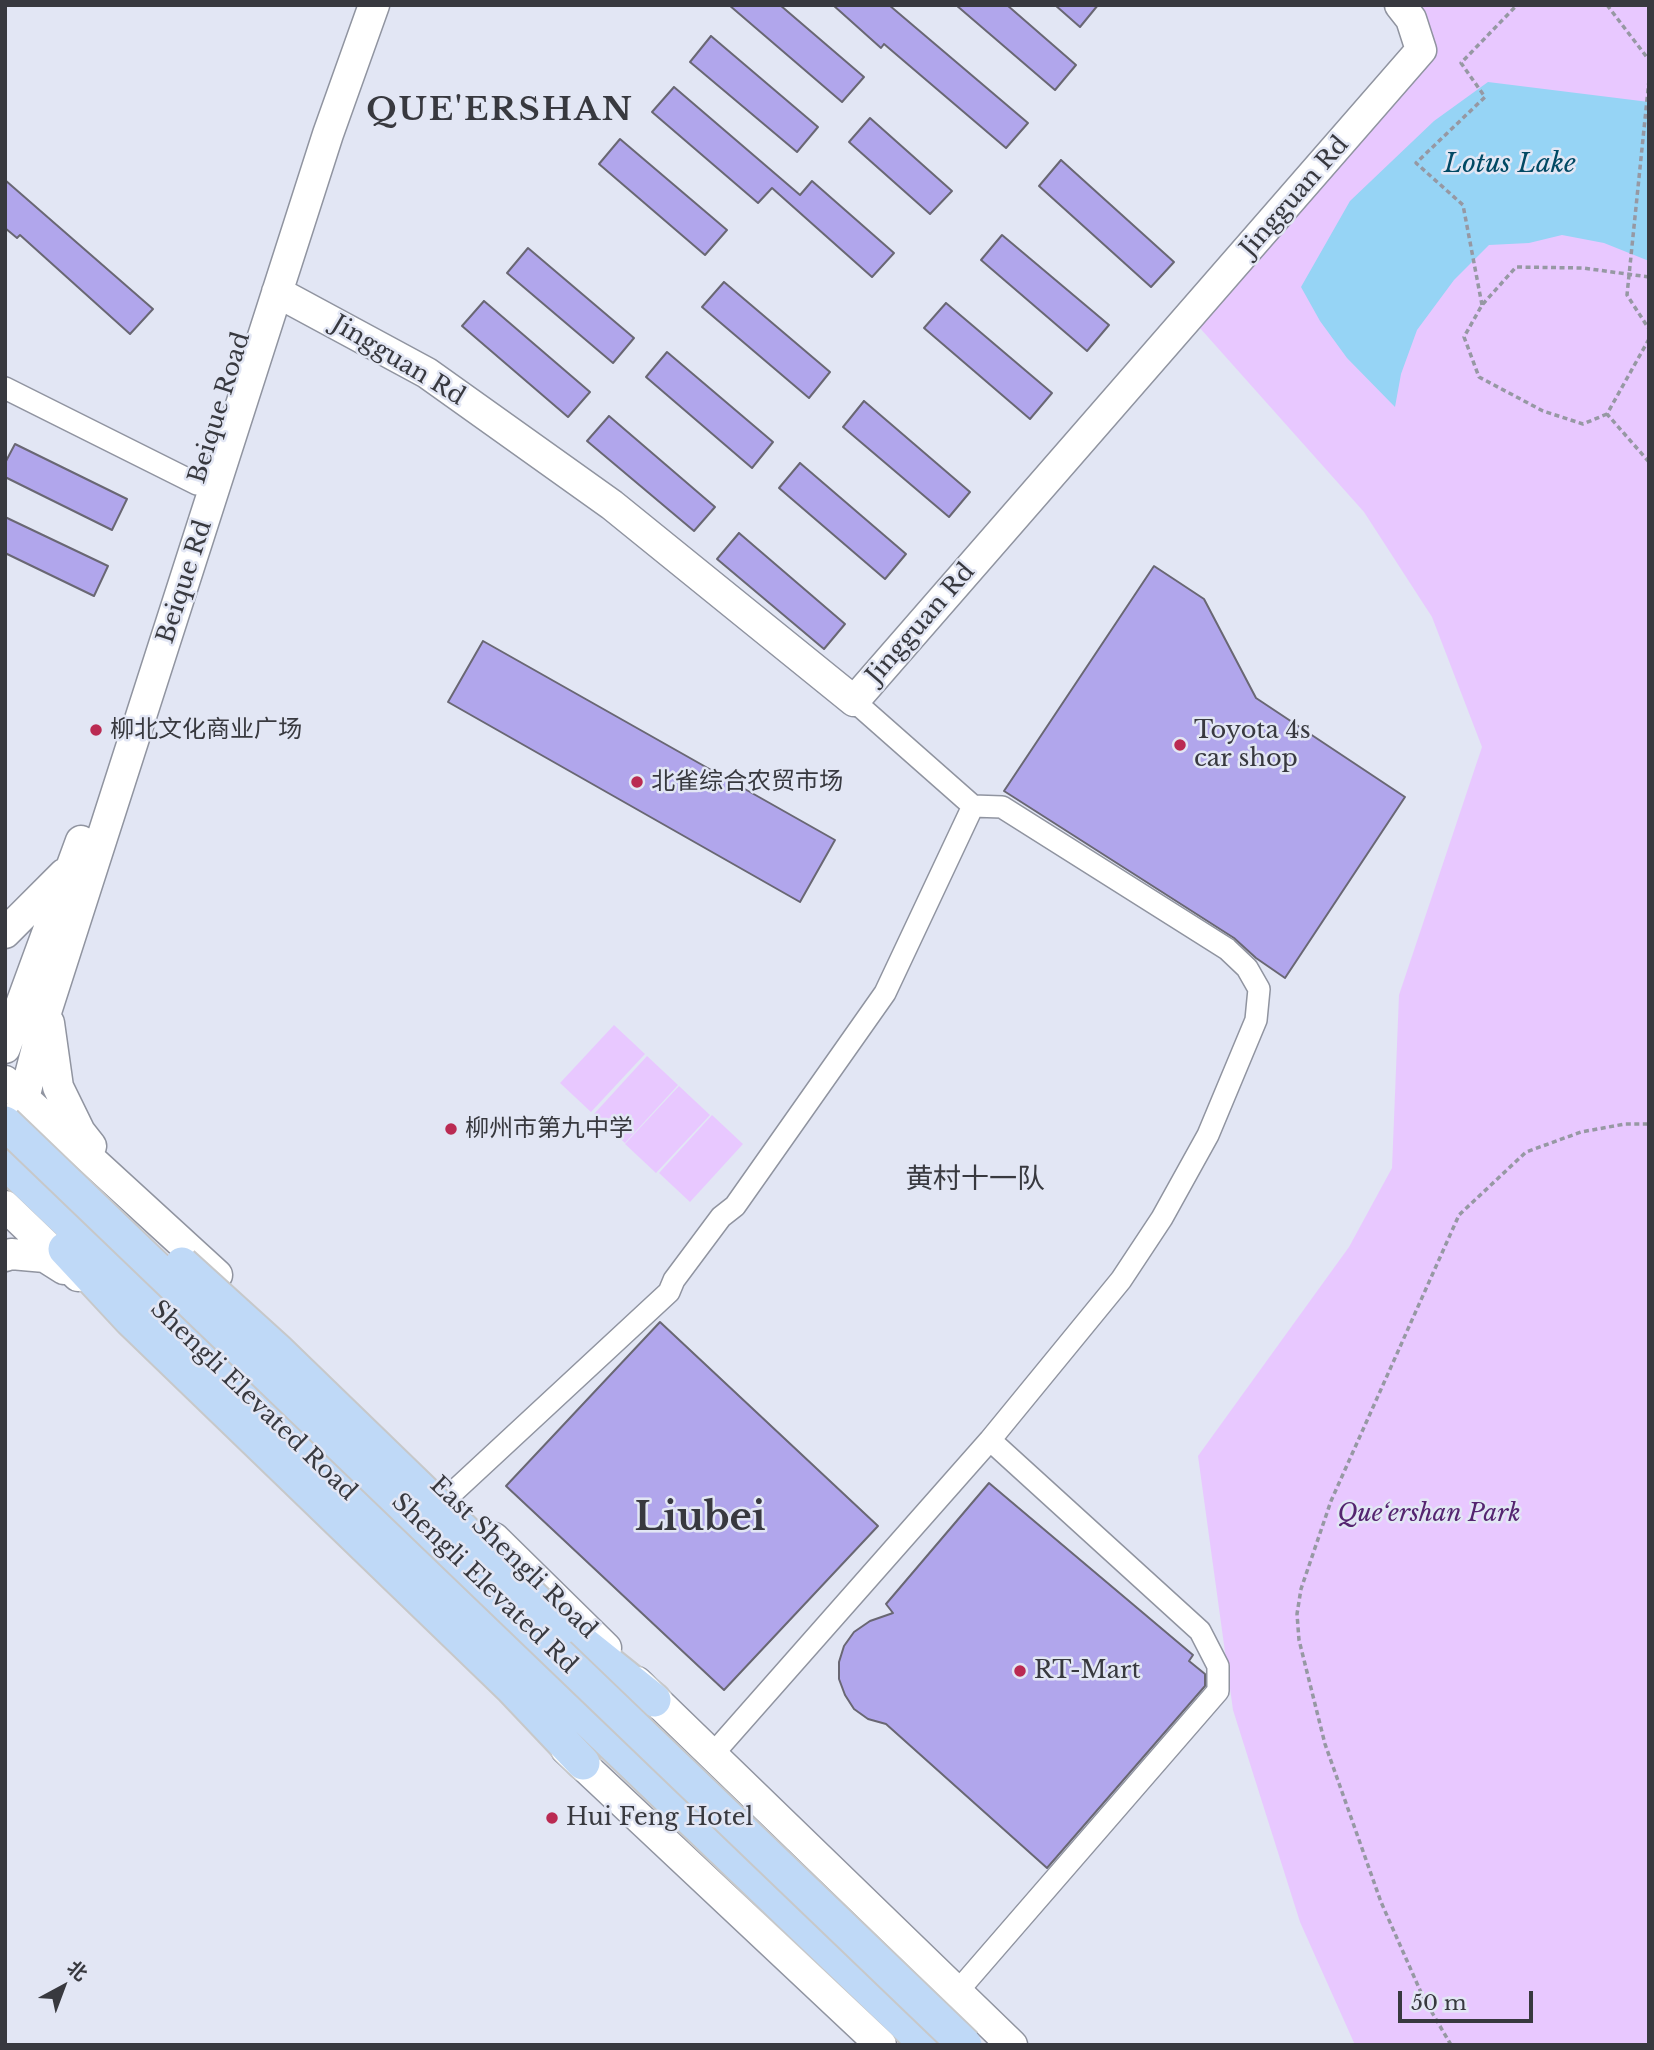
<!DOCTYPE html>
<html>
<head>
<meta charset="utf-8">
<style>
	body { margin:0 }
	#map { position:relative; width:1654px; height:2050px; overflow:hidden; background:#e2e6f4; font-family:"Libre Baskerville","Noto Sans SC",serif }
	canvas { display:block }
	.frame { position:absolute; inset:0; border:7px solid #38393f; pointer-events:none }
	.north { position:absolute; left:28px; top:1952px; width:70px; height:70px; -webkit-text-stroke:5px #e2e6f4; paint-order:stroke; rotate:41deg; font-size:19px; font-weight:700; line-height:28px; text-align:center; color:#38393f }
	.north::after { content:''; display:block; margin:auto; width:24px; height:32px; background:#38393f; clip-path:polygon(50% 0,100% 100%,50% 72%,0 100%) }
	.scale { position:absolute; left:1398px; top:1991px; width:135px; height:32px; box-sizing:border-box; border:4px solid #38393f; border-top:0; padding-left:9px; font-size:21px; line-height:24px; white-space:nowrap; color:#38393f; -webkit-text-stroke:5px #e2e6f4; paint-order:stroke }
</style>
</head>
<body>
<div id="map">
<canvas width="1654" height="2050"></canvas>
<div class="frame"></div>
<div class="north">北</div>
<div class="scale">50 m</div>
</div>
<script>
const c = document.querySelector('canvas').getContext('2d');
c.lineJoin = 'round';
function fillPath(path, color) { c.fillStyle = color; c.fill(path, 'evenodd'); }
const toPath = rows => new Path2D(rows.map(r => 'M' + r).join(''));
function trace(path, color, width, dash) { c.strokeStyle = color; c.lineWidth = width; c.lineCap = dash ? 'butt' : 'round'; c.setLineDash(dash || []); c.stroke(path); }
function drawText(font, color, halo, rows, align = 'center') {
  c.font = font + ' "Libre Baskerville","Noto Sans SC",serif'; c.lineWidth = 5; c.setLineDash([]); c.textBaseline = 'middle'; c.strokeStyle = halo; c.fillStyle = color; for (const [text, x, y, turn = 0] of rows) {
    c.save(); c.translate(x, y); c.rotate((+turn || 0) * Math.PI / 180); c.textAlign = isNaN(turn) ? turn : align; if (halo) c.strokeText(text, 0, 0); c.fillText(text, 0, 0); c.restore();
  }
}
fillPath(toPath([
	[1400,5,1649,5,1649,2045,1355,2045,1300,1922,1233,1710,1198,1456,1349,1247,1392,1168,1399,995,1482,747,1432,617,1364,512,1191,318,1421,51],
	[614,1025,645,1054,591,1112,560,1083],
	[647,1056,678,1085,625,1143,594,1114],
	[679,1086,710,1115,656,1173,625,1144],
	[712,1115,743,1144,690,1202,659,1173]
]), '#e8c8ff');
fillPath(toPath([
	[1488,82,1649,102,1649,261,1604,243,1562,235,1529,243,1489,245,1454,280,1417,330,1401,374,1395,407,1347,358,1320,321,1301,287,1350,201,1434,121]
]), '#96d4f5');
const building = toPath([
	[729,5,780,5,864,77,842,102,729,5],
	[833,5,889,5,1028,123,1006,148,884,44,881,48,833,5],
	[956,5,1007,5,1076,65,1055,90,956,5],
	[1055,5,1098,5,1080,27,1055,5],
	[711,36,818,127,797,152,690,62,711,36],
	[674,87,800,195,812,181,894,253,872,277,772,188,758,203,652,112,674,87],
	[870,118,952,191,930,214,849,142,870,118],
	[620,139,727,230,705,255,599,164,620,139],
	[1061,160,1174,262,1151,287,1039,186,1061,160],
	[5,180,153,309,130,334,20,235,17,238,5,228,5,180],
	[1002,235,1109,325,1087,351,981,260,1002,235],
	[528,248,634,338,613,363,507,273,528,248],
	[724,282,830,372,809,398,702,307,724,282],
	[484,301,590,392,568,417,462,326,484,301],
	[946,303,1052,393,1030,419,924,328,946,303],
	[667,352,773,442,752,468,646,377,667,352],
	[864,401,970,492,949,517,843,427,864,401],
	[609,416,715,507,694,531,587,441,609,416],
	[15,444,127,499,112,530,5,477,5,463,15,444],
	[800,463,906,554,885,579,779,488,800,463],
	[5,517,108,566,94,596,5,553,5,517],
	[739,533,845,624,824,649,717,559,739,533],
	[1154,566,1204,599,1256,698,1405,797,1285,978,1256,958,1234,938,1004,791,1154,566],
	[483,641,835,840,800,902,448,702,483,641],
	[660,1322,878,1526,724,1690,506,1486,660,1322],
	[989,1483,1193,1655,1189,1661,1205,1674,1205,1686,1047,1868,886,1724,868,1719,854,1709,845,1695,839,1679,839,1662,844,1646,854,1632,870,1621,893,1613,886,1604,989,1483]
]);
fillPath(building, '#b1a6ec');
trace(building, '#696773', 2);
const street = toPath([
	[5,388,197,484],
	[449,1496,669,1292,674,1280,721,1217,735,1206,885,993,973,806],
	[712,1755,990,1440,1121,1280,1162,1218,1208,1135,1256,1020,1259,989,1247,968,1227,949,1002,807,973,806,854,701],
	[957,1992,1218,1691,1218,1666,1200,1631,990,1440]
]);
const secondary = toPath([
	[277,292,427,373,612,505,854,701,1421,50,1411,19,1400,5],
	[5,933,64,874],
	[49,1023,58,1087,80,1132,91,1146],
	[5,1048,81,841],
	[5,1081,217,1275],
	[20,1114,47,1009,328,134,374,5],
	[5,1206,78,1276],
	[5,1256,11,1254,45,1257,64,1269],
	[494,1538,606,1648],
	[637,1682,1012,2045],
	[566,1749,881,2045]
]);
const primary = toPath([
	[5,1162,927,2045],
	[65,1249,131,1320,512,1688,583,1763],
	[563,1627,654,1700]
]);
trace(street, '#9094a0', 24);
trace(secondary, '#9094a0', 33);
trace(primary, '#c7c8c9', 37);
trace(toPath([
	[1607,5,1649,60],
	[1649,80,1627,295,1649,329],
	[1482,305,1463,205,1416,163,1485,97,1461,63,1517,5],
	[1649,339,1607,414,1649,462],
	[1607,414,1583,424,1543,411,1479,377,1464,337,1482,305,1516,267,1583,268,1649,277],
	[1451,2045,1423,1997,1381,1902,1325,1744,1299,1640,1297,1614,1301,1589,1331,1501,1459,1215,1526,1152,1581,1132,1625,1124,1649,1124]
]), '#9698a3', 3.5, [5, 3.5]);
trace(street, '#fff', 21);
trace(secondary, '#fff', 30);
trace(primary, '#bfd9f7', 33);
const primaryBridge = toPath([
	[5,1123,965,2045],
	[182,1264,279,1352,563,1627]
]);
trace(primaryBridge, '#c7c8c9', 37, []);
trace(primaryBridge, '#bfd9f7', 33);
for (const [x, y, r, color] of [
	[96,730,7,"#ba2a52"],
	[1180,745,7,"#ba2a52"],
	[637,782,7,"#ba2a52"],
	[451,1129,7,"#ba2a52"],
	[1020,1671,7,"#ba2a52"],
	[552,1818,7,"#ba2a52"]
]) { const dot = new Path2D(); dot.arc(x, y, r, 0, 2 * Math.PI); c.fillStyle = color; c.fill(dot); trace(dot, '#e2e6f4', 2.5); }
drawText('24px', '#38393f', '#e2e6f4', [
	["Jingguan Rd",1295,197,-49],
	["Jingguan Rd",398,361,31],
	["Beique Road",220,408,-73],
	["Beique Rd",185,582,-72],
	["Jingguan Rd",921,624,-49],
	["Shengli Elevated Road",253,1401,44],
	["East Shengli Road",513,1558,44],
	["Shengli Elevated Rd",484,1584,44]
]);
drawText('24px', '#38393f', '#e2e6f4', [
	["柳北文化商业广场",110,730],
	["Toyota 4s",1194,731],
	["car shop",1194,759],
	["北雀综合农贸市场",651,782],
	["柳州市第九中学",465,1129],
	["RT-Mart",1034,1671],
	["Hui Feng Hotel",566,1818]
], 'left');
drawText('italic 24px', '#552570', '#e2e6f4', [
	["Que‘ershan Park",1429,1514]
]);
drawText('italic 26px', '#014964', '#e2e6f4', [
	["Lotus Lake",1510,165]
]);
drawText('28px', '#38393f', '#e2e6f4', [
	["黄村十一队",975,1180]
]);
c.letterSpacing = '2px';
drawText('bold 32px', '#38393f', '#e2e6f4', [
	["QUE'ERSHAN",500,111]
]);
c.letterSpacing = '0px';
drawText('bold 38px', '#38393f', '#e2e6f4', [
	["Liubei",700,1519]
]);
</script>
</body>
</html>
